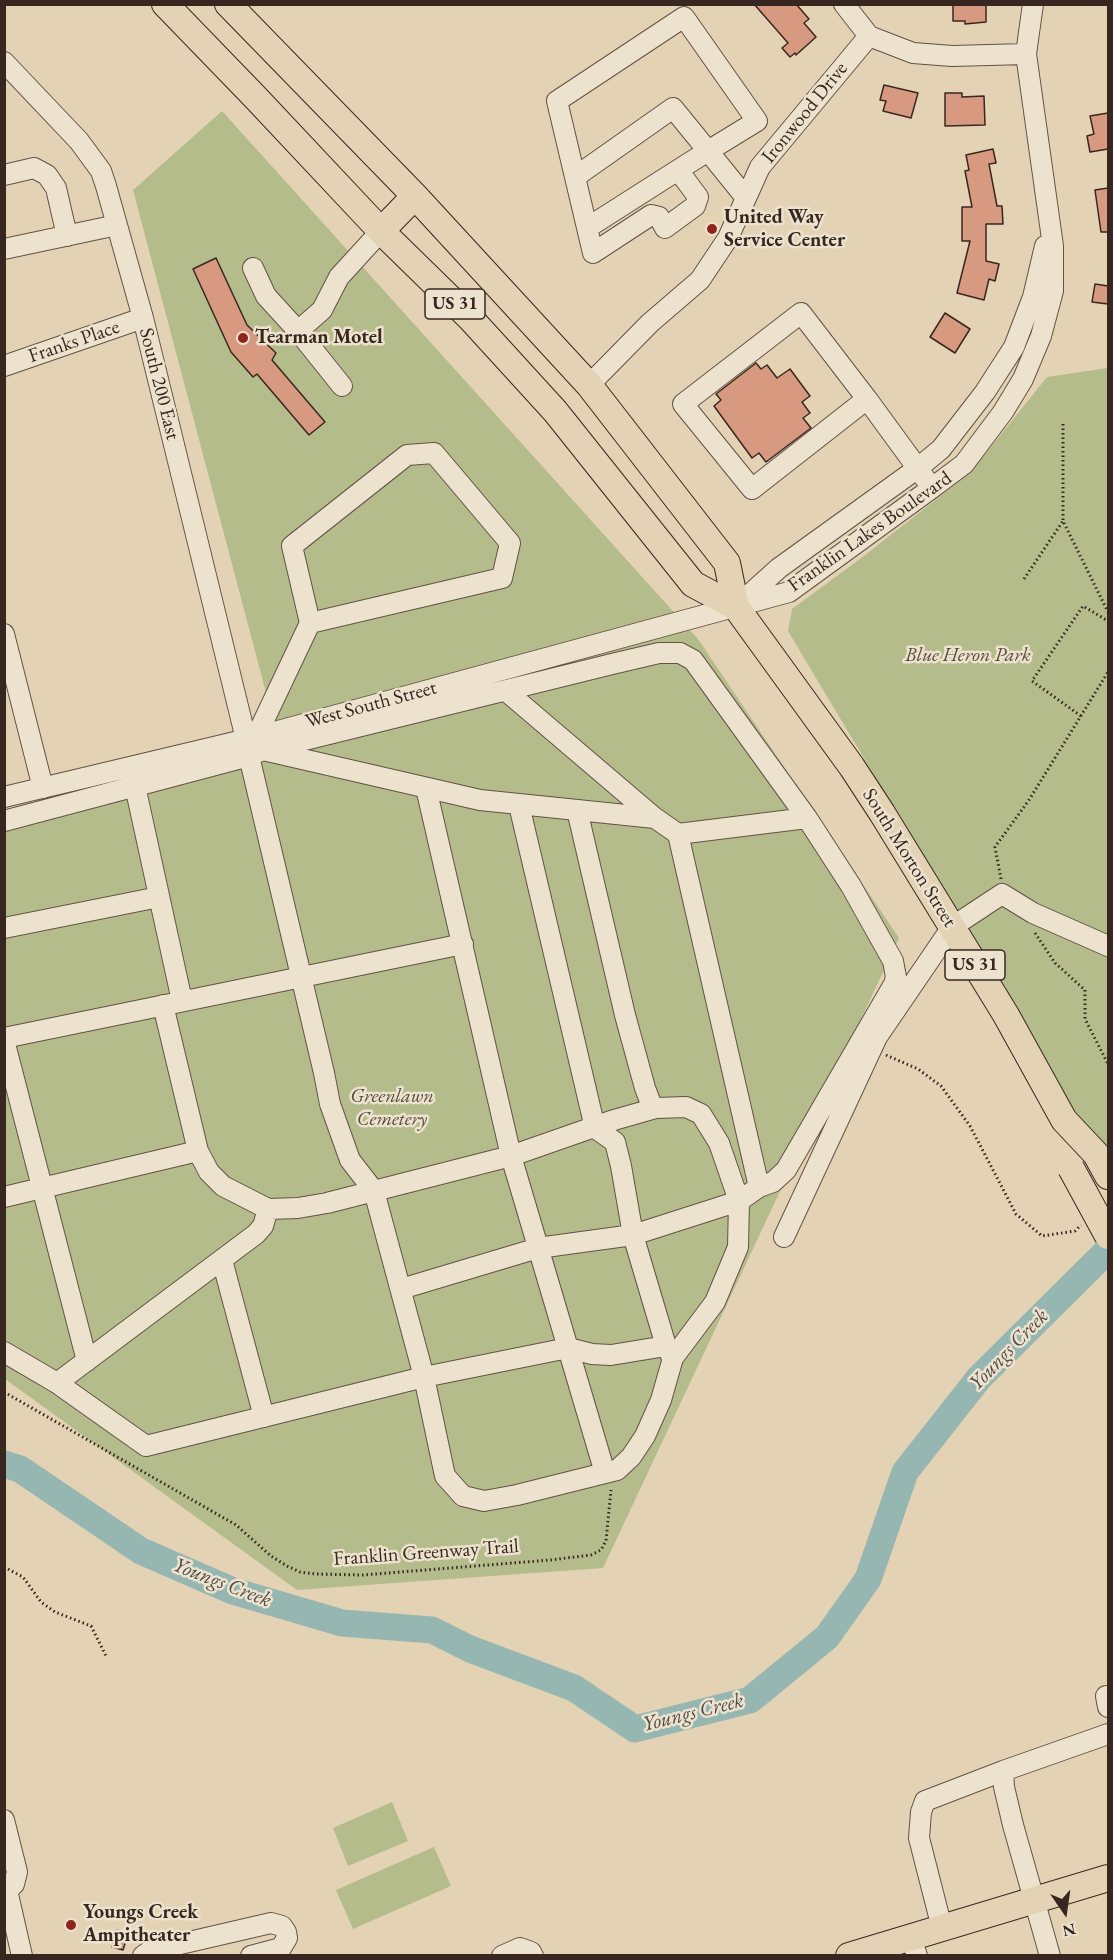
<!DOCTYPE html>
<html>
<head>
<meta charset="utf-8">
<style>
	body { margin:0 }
	#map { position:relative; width:1113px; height:1960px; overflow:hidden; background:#e3d2b3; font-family:"EB Garamond",serif }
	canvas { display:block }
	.frame { position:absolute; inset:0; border:6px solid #382721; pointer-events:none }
	.north { position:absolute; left:1035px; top:1882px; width:60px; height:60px; -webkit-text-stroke:4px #ede2ce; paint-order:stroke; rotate:167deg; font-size:16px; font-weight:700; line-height:24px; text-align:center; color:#382721 }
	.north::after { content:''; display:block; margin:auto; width:21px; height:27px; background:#382721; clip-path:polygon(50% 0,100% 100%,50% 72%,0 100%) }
</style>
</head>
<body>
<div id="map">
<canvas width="1113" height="1960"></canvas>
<div class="frame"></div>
<div class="north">N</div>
</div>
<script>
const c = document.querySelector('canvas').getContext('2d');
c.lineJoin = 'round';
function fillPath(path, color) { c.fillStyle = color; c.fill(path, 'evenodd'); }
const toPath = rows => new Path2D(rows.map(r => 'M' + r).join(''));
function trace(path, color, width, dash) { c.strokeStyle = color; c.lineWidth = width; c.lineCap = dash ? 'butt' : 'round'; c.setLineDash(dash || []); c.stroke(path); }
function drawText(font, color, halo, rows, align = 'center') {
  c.font = font + ' "EB Garamond",serif'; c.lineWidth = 5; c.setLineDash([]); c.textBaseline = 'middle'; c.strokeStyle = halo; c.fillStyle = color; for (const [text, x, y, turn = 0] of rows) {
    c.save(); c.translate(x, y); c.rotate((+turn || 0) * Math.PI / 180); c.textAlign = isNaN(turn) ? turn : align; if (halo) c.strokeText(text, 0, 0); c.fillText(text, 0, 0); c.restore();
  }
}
fillPath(toPath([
	[222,111,698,639,899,938,603,1568,297,1590,5,1379,5,811,278,738,133,190],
	[1108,368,1108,1167,788,631,792,609,860,559,970,473,1047,377],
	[392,1802,408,1841,348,1866,333,1828],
	[434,1847,451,1886,353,1929,336,1890]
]), '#b4bc8c');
trace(toPath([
	[4,1464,20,1469,141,1551,233,1591,342,1623,432,1630,470,1649,574,1688,635,1729,750,1700,827,1637,868,1579,905,1472,979,1378,1108,1250]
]), '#96b7b1', 27);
const building = toPath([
	[754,4,796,4,809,19,804,23,816,37,796,55,795,53,790,57,782,48,788,43,754,4],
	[953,4,986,4,986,22,965,24,965,21,953,21,953,4],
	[884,85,918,93,911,118,883,111,886,101,880,100,884,85],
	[945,93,962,93,962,97,984,96,985,125,945,126,945,93],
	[1108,113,1108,149,1090,152,1087,136,1094,134,1090,116,1108,113],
	[993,149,996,163,989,164,997,206,1002,206,1003,224,986,224,986,261,999,264,995,281,989,279,984,300,957,293,970,241,962,241,962,207,972,207,965,171,969,170,966,155,993,149],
	[1108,188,1108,232,1101,232,1095,190,1108,188],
	[216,258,247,325,276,353,272,360,325,422,309,435,257,374,253,377,231,352,193,269,216,258],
	[1095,284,1108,286,1108,304,1092,302,1095,284],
	[945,313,970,329,955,353,930,337,945,313],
	[756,363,761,369,767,365,777,378,790,369,810,396,802,402,810,413,803,418,811,428,766,462,759,453,752,458,714,406,721,400,716,394,756,363],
	[117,1930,128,1934,123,1950,112,1947,117,1930]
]);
fillPath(building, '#d79a80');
trace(building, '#382721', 1.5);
const minor = toPath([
	[844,4,869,36,913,53,952,56,1026,54],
	[4,62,79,141,101,171,106,186,143,318,246,739,249,756,324,1073,330,1104,350,1160,374,1191,424,1377,445,1476,463,1496,484,1501,517,1495,617,1470,631,1457,645,1436,661,1400,673,1358,715,1302,738,1247,739,1201,759,1187,773,1182,786,1170,894,984,896,977,893,961,851,886,807,818,678,834,655,818,480,800,263,750,249,756,4,821],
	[4,175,34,168,47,175,56,188,67,236],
	[575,177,673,108,708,151,678,170,698,197,695,206,665,228,659,217,651,215,593,253,557,101,684,17,757,121,708,151,746,198],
	[587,228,678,170],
	[4,249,117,225],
	[253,268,266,296,298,331],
	[4,366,143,318],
	[589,385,650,323,700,280,728,238,760,167,869,36],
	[342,386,298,331,322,310,339,277,381,231],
	[867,399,752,489,683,404,801,313,867,399,932,488],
	[739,604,779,568,918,468,941,449,985,392,1014,347,1033,297,1045,246],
	[4,634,43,788],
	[506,691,655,818],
	[256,737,310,623,502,578,510,543,434,453,407,455,292,546,310,623],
	[268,749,612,664,659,653,680,653,693,660,807,818],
	[135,786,182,1001],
	[426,788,511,1156,605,1473],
	[4,797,256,737,789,592,932,488,964,464,1003,412,1023,379,1041,336,1053,291,1053,246,1026,54,1033,4],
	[519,805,595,1128,615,1142,621,1166,633,1235,666,1346,672,1357],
	[577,810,625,1015,645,1088,653,1109],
	[678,834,759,1187],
	[4,928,159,897],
	[163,1005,198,1151],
	[4,1038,463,944],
	[4,1040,87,1361],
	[4,1197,198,1151,209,1172,223,1186,268,1209,298,1208,327,1203,511,1156,614,1120,656,1108,686,1107,701,1114,719,1143,739,1201,633,1235,538,1248,401,1289],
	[784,1237,877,1037,952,927,1002,894,1033,913,1108,946],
	[222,1260,264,1417],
	[4,1352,57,1383,146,1446,424,1377,568,1348,592,1354,611,1355,666,1346],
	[57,1383,256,1234,263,1226,268,1209],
	[1106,1696,1108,1707],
	[4,1820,17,1872,14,1884,10,1888,4,1890],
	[7,1890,22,1956],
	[942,1928,919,1838,921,1812,925,1801,1003,1771],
	[911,1937,917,1956],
	[143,1956,150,1951,271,1923,282,1926,286,1932,287,1938,281,1948,251,1956],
	[502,1956,520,1948,531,1952,533,1956],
	[1050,1956,1013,1825,1004,1787,1003,1771,1108,1734]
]);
const major = toPath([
	[165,4,256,98,381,231,471,319,555,411,693,584,736,607],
	[228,4,415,196,589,385,727,563,736,607,852,767,882,813,1006,1015,1064,1120,1096,1154,1108,1176],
	[381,231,415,196],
	[849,1956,1108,1878]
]);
trace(minor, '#635246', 22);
trace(major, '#382721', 28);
trace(toPath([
	[1063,424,1063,521,1108,612],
	[1024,579,1063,521],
	[1081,716,1032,681,1083,606,1108,621],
	[1001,879,995,847,1029,800,1108,672],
	[1035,933,1055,963,1085,990,1085,1019,1108,1064],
	[886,1055,918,1069,941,1086,970,1126,1016,1214,1042,1236,1075,1231,1081,1225],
	[4,1392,236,1525,271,1556,287,1566,300,1572,316,1574,363,1575,550,1560,591,1555,601,1550,606,1541,611,1490],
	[4,1567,23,1577,41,1602,55,1612,91,1626,107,1658]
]), '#382721', 3, [1.5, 3]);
trace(minor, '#ede2ce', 20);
trace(major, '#e3d2b3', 26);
const majorBridge = toPath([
	[1071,1168,1108,1236]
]);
trace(majorBridge, '#382721', 28, []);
trace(majorBridge, '#e3d2b3', 26);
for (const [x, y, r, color] of [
	[712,229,6,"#8f2418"],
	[243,338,6,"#8f2418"],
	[71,1925,6,"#8f2418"]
]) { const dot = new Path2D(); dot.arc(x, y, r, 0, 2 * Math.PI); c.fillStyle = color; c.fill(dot); trace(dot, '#ede2ce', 2); }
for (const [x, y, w] of [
	[455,304,60],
	[975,965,60]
]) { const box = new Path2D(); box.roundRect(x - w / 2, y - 15, w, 30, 4.5); c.fillStyle = '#ede2ce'; c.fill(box); trace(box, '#382721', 1.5); }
drawText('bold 18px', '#382721', null, [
	["US 31",455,304],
	["US 31",975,965]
]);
drawText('20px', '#382721', '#ede2ce', [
	["Ironwood Drive",805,113,-51],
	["Franks Place",74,342,-19],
	["South 200 East",159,384,76],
	["Franklin Lakes Boulevard",870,532,-35],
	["West South Street",371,705,-15],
	["South Morton Street",909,858,58],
	["Franklin Greenway Trail",426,1553,-4]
]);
drawText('bold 20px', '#382721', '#ede2ce', [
	["United Way",724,218],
	["Service Center",724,241],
	["Tearman Motel",255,338],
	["Youngs Creek",83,1913],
	["Ampitheater",83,1936]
], 'left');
drawText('italic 20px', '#574c3c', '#ede2ce', [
	["Blue Heron Park",968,656],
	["Greenlawn",392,1097],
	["Cemetery",392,1120]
]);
drawText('italic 21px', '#504b45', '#ede2ce', [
	["Youngs Creek",1009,1350,-46],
	["Youngs Creek",222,1583,21],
	["Youngs Creek",693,1713,-14]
]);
</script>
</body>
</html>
